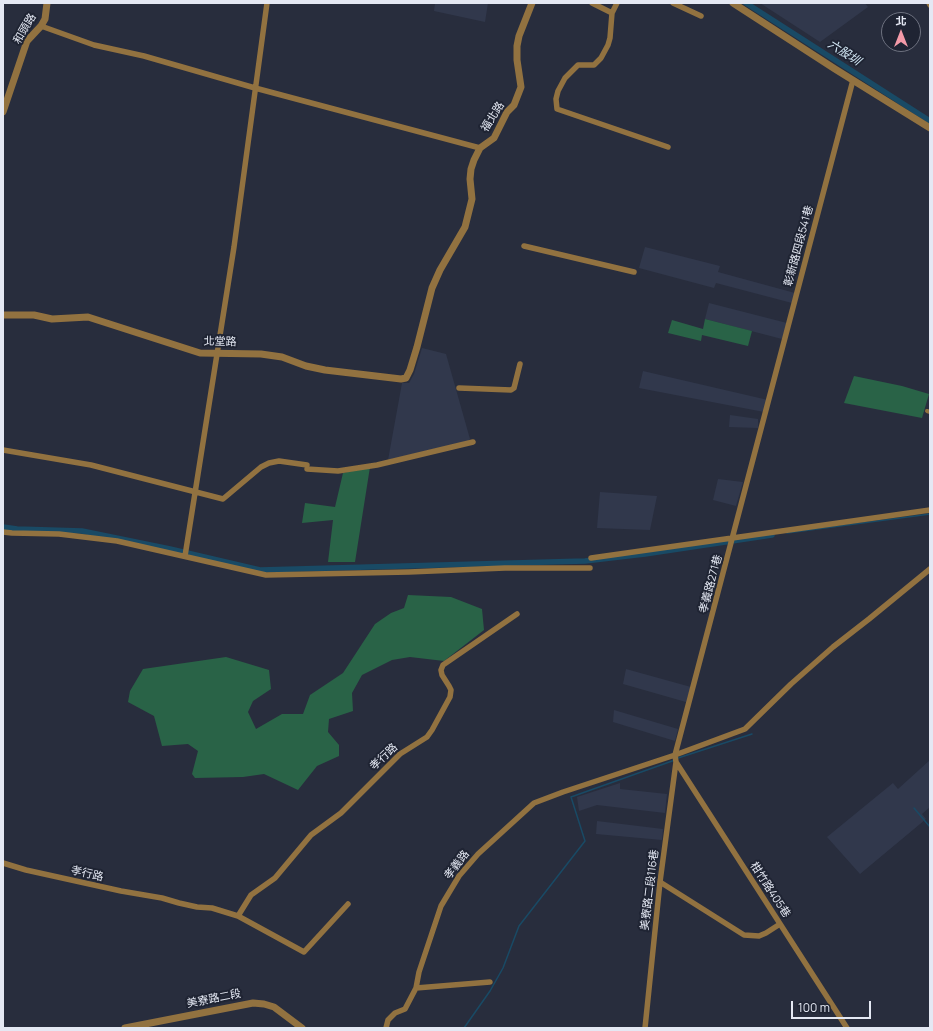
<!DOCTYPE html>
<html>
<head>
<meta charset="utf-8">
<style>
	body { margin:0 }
	#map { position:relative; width:933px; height:1031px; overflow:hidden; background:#282d3d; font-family:Manrope,"Noto Sans TC",sans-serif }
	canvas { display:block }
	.frame { position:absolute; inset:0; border:4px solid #e4e8f3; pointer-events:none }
	.north { position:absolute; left:881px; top:12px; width:40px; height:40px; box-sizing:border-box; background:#1f2433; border:1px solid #6e7280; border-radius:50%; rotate:0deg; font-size:11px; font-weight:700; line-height:16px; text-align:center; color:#e4e8f3 }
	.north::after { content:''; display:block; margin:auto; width:14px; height:18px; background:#f39aa8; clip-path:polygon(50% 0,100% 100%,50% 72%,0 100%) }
	.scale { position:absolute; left:791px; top:1001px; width:80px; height:18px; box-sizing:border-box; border:2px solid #e4e8f3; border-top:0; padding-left:5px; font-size:12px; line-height:14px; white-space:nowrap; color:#e4e8f3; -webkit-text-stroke:3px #1f2433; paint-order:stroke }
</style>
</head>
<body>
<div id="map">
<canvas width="933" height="1031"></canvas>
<div class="frame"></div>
<div class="north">北</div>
<div class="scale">100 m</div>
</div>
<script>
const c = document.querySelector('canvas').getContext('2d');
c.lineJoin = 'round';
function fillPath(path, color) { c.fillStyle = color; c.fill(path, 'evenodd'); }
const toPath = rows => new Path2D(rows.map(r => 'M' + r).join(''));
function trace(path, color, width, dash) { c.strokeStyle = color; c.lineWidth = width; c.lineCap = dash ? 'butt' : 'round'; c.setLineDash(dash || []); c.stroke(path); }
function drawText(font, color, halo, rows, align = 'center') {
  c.font = font + ' Manrope,"Noto Sans TC",sans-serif'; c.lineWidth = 4; c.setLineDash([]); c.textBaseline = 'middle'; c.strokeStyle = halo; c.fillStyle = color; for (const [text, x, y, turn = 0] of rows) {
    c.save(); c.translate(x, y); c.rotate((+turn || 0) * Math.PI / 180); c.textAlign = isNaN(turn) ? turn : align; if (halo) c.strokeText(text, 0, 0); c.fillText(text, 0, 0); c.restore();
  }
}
fillPath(toPath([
	[435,3,488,3,485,22,434,11],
	[760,3,865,3,868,7,820,42],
	[645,247,720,266,718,272,795,293,792,303,716,283,714,288,639,268],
	[709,303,787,323,782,339,705,319],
	[422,348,446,354,470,439,468,441,388,460,402,383,409,383,414,374],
	[643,371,768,400,764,412,639,388],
	[730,415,758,419,758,428,729,427],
	[718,479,743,482,736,506,713,500],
	[600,492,657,496,650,530,597,528],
	[626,669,691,687,686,702,623,684],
	[614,710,678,729,675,741,613,722],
	[930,760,930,807,922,814,926,819,860,874,827,837,893,783,898,789],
	[620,783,620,789,667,794,665,813,597,805,579,811,577,797],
	[597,821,663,829,662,840,596,834]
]), '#31384c');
fillPath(toPath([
	[705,319,752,331,748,346,702,335,701,341,668,333,672,320,703,329],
	[854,376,902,386,929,394,922,418,844,403],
	[370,467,355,562,328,562,333,520,302,523,305,503,335,507,343,473],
	[408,595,451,597,482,609,484,630,444,661,410,657,392,660,362,675,352,693,353,711,329,719,328,732,339,745,339,756,317,766,298,790,264,774,243,777,195,778,192,774,198,751,188,744,162,746,154,716,128,702,130,691,143,669,226,657,269,670,271,689,253,701,248,712,256,729,282,714,303,714,310,695,343,673,375,624,391,613,404,608]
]), '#296347');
trace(toPath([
	[787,533,930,514],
	[678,758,752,734],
	[914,808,930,827],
	[464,1028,490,991,503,968,519,926,585,841,571,797,675,760]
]), '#194a65', 1.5);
trace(toPath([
	[746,3,930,121],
	[3,527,17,529,82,531,170,549,260,570,585,561,645,554,772,535]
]), '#194a65', 5.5);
trace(toPath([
	[927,411,930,412]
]), '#927240', 4);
trace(toPath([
	[592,3,612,13],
	[617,3,612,13,610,38,608,45,601,58,594,65,578,65,565,78,558,91,556,99,557,109,668,147],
	[673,3,701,16],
	[929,3,930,5],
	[41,26,94,45,144,56,255,88,480,148],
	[524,246,634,272],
	[459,388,511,390,514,388,520,364],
	[3,450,91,465,223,499,261,467,269,463,279,461,307,465],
	[307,469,338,471,377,465,473,442],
	[3,532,12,533,59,534,117,541,266,575,409,572,505,568,590,568],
	[185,556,234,247,267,3],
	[591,558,930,510],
	[676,762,847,1028],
	[3,863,26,870,121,891,162,898,179,903,197,907,212,908,238,916,304,952,348,904],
	[660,882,744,935,759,936,766,933,780,924],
	[238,916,251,895,275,878,311,835,341,813,400,754,427,737,432,730,450,697,451,690,449,686,442,675,441,670,443,665,517,614],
	[416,988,419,972,441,906,459,876,478,854,534,803,563,792,675,755,745,729,791,684,833,647,869,619,930,569],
	[386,1028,388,1020,395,1013,405,1009,416,988,490,982],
	[645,1028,660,882,676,762,675,755,853,80]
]), '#927240', 5.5);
trace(toPath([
	[733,3,835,69,930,128],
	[3,112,27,41,41,26,45,19,47,3],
	[3,315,34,315,52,319,88,317,200,353,261,354,282,357,306,366,325,370,401,379,406,378,410,370,417,347,432,288,440,270,465,227,472,199,470,179,471,169,474,160,480,148,494,138,507,112,514,105,521,87,517,60,517,46,519,36,532,3],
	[125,1028,253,1003,264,1004,274,1007,302,1028]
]), '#927240', 7);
drawText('11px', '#e4e8f3', '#1f2433', [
	["和頭路",25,29,-59],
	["福北路",493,117,-58],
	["彰新路四段541巷",799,246,-75],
	["北堂路",220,342,1],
	["孝義路271巷",711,584,-75],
	["孝行路",384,757,-43],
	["孝義路",457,865,-52],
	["孝行路",87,874,13],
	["美寮路二段116巷",650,890,-83],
	["柑竹路405巷",770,890,57],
	["美寮路二段",214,999,-11]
]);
drawText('italic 12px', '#d2e7f5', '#1f2433', [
	["六股圳",844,53,33]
]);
</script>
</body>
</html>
